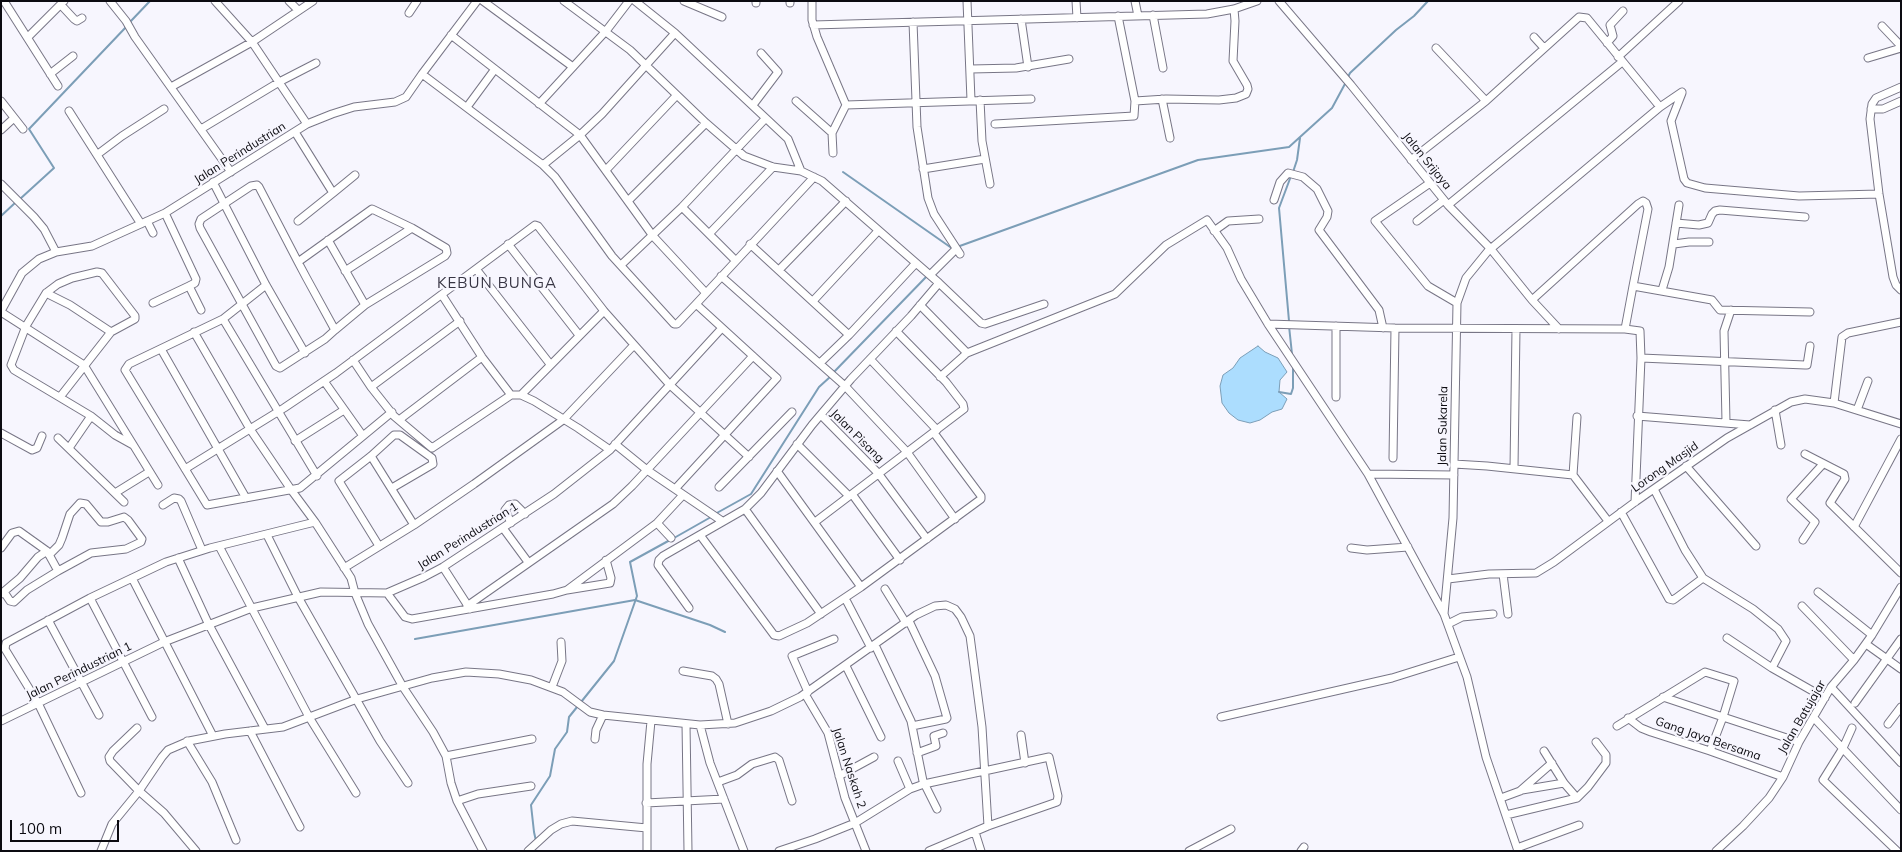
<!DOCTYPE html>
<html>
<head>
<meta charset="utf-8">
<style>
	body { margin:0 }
	#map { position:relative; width:1902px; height:852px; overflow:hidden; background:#f7f6fe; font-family:Mulish,sans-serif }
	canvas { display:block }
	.frame { position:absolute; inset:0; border:2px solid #0c0b11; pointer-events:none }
	.scale { position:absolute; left:10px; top:820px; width:109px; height:22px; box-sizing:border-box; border:2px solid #0c0b11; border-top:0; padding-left:6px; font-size:15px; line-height:18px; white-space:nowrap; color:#0c0b11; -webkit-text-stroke:4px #f7f6fe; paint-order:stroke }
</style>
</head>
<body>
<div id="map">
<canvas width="1902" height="852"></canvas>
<div class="frame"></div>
<div class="scale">100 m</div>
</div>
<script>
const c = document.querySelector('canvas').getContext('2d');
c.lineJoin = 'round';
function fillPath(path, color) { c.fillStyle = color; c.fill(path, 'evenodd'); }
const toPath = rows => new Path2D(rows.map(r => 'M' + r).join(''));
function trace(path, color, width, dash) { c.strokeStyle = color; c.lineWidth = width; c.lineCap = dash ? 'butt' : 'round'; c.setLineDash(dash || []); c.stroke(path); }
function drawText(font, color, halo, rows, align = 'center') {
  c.font = font + ' Mulish,sans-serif'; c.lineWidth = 4.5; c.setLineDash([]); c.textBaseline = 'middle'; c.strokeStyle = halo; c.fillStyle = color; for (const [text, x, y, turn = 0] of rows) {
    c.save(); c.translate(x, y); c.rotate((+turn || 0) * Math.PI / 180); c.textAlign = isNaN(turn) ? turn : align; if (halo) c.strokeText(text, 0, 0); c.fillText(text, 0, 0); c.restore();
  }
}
const water = toPath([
	[1258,346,1265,352,1278,358,1287,372,1280,380,1279,392,1287,399,1282,409,1272,412,1260,420,1250,423,1238,420,1229,413,1222,403,1220,386,1223,375,1233,368,1240,358,1258,346]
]);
fillPath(water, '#acddfe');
trace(water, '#7c9eb7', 1);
trace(toPath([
	[130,22,150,1],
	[1348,77,1350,73,1396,30,1414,16,1428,1],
	[843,172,953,249],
	[1293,172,1297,160,1300,138],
	[20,199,54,168,29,129,127,26],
	[1,216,16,202],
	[957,247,1198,160,1289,147,1332,108,1346,82],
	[1289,321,1279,208,1291,176],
	[1289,326,1292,354],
	[833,373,927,276],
	[1279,392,1291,394,1293,388,1293,366],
	[715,514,751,494,819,387,830,377],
	[674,538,711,517],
	[415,639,635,600,710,625,725,632],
	[536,841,534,832,531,805,550,776,555,749,567,732,569,717,614,661,637,596,630,562,670,540]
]), '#7c9eb7', 2);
const street = toPath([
	[4,1,58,86],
	[110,1,126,21,135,37,231,172],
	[215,1,252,42,307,124],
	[289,1,298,10],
	[483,1,573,67],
	[564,1,630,50,706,123,744,156,773,167,801,171,822,181,939,283,981,323,985,324,1044,304],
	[635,1,675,33,788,139,801,171],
	[684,1,722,17],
	[790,1,790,3],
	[812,1,812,20,817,37,846,105,1031,99],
	[967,1,971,100],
	[1076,1,1077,18],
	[1135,1,1138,16],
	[1279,1,1351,85,1448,205,1490,248,1532,300,1559,329],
	[756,3,756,1],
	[61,5,74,19,77,21,82,18],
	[409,13,417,1],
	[1153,15,1163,68],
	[1021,19,1028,67],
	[913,22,917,127,928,198,934,214,960,254],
	[813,25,1207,14,1234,9,1257,1],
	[1882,26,1901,46],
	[451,35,580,135,653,236,705,292],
	[28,37,64,1],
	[1534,37,1544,48],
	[1607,43,1613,36,1610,25,1623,11],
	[1436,48,1486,101],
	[1618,57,1679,1],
	[1868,58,1901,48],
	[971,69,1016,68,1069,59],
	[50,74,73,56],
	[422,74,543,165,555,177,612,256,674,324,677,324,696,304,814,177],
	[171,87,252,42,313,1],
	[1901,87,1876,98,1872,104,1870,119,1879,194,1893,277,1896,285,1901,290],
	[1682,93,1671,121,1684,179,1687,183,1705,188,1799,196,1879,194],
	[1162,99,1170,138],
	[980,100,982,141,990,184],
	[1,101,23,129],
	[796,101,832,133],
	[1135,101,1166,99,1219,100,1236,98,1246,94,1248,89,1247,85,1233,61,1235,21,1234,9],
	[539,104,606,31,629,1],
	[753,105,778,72,761,53],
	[467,107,495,69],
	[1871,109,1883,109,1901,101],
	[69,111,141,224],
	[995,124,1134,116,1135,101,1118,16],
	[201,129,281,81,316,63],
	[1,130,14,118],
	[295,132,333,193,298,221],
	[833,153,832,133,846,105],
	[98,154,122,136,164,109],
	[1411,160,1486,101,1579,17,1587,18,1660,107],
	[543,165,580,135,602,114,675,33],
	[923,169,985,159],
	[606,170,676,96],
	[213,182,266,285,305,353],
	[1430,183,1375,221,1428,286,1457,303],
	[1,184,34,217,44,229,56,252],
	[333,193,355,175],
	[1274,200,1280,182,1288,173,1303,177,1317,189,1328,211,1327,217,1319,230,1379,310,1383,328],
	[628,201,706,123],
	[1448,205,1622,62],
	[682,207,735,260],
	[147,221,153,233],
	[1417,221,1444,200],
	[1676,223,1699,225,1708,223,1712,214,1715,211,1720,210,1805,217],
	[1214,231,1228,221,1259,219],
	[709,234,773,167],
	[328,240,365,305],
	[508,244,579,335],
	[750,244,849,335],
	[1674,244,1689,242,1709,242],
	[298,262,372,209,412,228,446,248,447,253,445,256,365,305,335,330,325,339,280,368,276,366,200,228,199,224,201,219,251,186,257,185,259,187,298,262,306,277,335,330],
	[621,265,682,207,765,119],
	[476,269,550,364],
	[779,270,846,201],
	[345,271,412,228],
	[930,275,956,249],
	[721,276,845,386,907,452,955,519],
	[266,285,223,319,129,364,125,370,207,505,300,488,392,412],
	[189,286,201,310],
	[1662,290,1669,267,1679,205],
	[46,293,70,305,111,332],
	[442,295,482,357,511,395,521,395,534,401,578,428,610,450],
	[1532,300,1638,204,1643,201,1646,203,1648,209,1633,286],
	[813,301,878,231],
	[153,303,189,286,195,283,196,279,165,213],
	[920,305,967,353],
	[1,311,22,273,39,259,56,252,92,246,165,213,307,124,332,114,354,107,395,102,406,97,422,74,477,1],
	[1,312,84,365,158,485],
	[223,319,317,476],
	[1268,324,1395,328,1625,329,1640,331,1641,358,1635,502],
	[1625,329,1633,286,1712,300,1720,310,1810,312],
	[194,332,250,429,292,491,315,522,351,578,355,593,368,624,403,687,433,732,446,756,451,783,457,801,483,851],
	[161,349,246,498],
	[1641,358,1805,365,1807,365,1810,346],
	[870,359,937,430],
	[353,360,371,387,394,416,432,448,511,395],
	[820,363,849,335,916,263],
	[940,377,967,353,1115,294,1166,245,1207,220,1227,248,1241,279,1268,324,1368,474,1444,614],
	[324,381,363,436],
	[371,387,460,321],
	[521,395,604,311],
	[60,397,111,332,135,319,135,316,102,273,97,272,72,278,58,284,46,293,26,326,11,365,14,370,91,416,115,435,133,445],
	[1336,397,1336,326],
	[1834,403,1842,337,1848,333,1901,322],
	[1775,410,1781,445],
	[1857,410,1868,381],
	[821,415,878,473,927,539],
	[1637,416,1750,425],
	[399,420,482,357],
	[1726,422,1724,331,1731,310],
	[1,433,32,450,37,448,42,436],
	[58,438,124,502],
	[295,441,344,410],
	[615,444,647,470,722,521],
	[797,444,849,496],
	[69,448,91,416],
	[1805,454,1844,474,1845,479,1830,503,1901,573],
	[371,456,414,525],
	[1393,458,1395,328],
	[1454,464,1487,466,1573,475,1608,521],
	[1686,466,1756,546],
	[1514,468,1516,329],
	[185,469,284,408,336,373,535,225,538,226,604,311,670,385,749,457],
	[777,471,861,587],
	[1368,474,1454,475],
	[1573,475,1577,417],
	[719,487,792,412],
	[675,489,777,378,696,304],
	[1654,489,1685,550,1703,578,1753,609,1778,629,1786,641,1772,668],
	[115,493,149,472],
	[852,494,900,560],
	[163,505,174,498,179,499,181,501,202,550],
	[745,509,821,614],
	[1621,512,1669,599,1673,600,1676,598,1703,578],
	[815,522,964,409,963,404,946,382,896,331],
	[511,523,505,510,509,505,515,504,525,514],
	[657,523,671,538],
	[1854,527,1901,439],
	[503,528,528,562],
	[267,535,298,597,380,741,408,783],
	[700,535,774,635,779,636,807,623,861,587,981,499,981,496,934,433],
	[1803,540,1815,522,1791,499,1823,464],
	[219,546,309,717,356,793],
	[379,546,339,481,371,456,394,435,400,435,432,458,433,464,392,488],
	[1,548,12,533,19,531,47,551,58,571],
	[1351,548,1367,550,1408,547],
	[178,558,208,623,265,729],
	[443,567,470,609],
	[344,568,414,525,474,484,563,420,634,345],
	[1503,574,1508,614],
	[132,578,213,736],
	[1448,579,1489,574,1536,573,1554,562,1635,502,1727,438,1791,402,1805,399,1834,403,1901,424],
	[885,589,906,623],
	[567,590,610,583,611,578,606,560],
	[4,592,10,601,14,602,27,590,58,571,91,553,126,549,141,542,142,539,128,520,124,517,108,522,101,522,86,504,80,503,70,514,62,538,59,545,49,555],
	[1818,592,1872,635],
	[387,593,405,617,412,619,553,594,567,590,657,523,683,495],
	[1,594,20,578,38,557,47,551],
	[90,598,152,717],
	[845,598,871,648],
	[467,606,613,504,632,486,753,356],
	[1802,606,1854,660],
	[689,608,658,565,659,560,663,556,745,509,761,493,812,425,851,379,911,316,939,283],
	[48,620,99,715],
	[909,621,935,676,947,718,946,719,912,726],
	[1448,624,1462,617,1493,614],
	[1727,638,1772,668,1825,698],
	[1866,644,1901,669],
	[875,645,911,721,923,781,937,809],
	[846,666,881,737],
	[683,671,712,676,716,679,719,684,728,724],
	[552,687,562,661,561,642],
	[1831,687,1901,763],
	[808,692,792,656,834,639],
	[805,694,828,733,845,798,866,851],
	[1663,697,1723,717,1710,751],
	[1855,703,1901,639],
	[1221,717,1392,678,1459,657],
	[1628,718,1641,728,1651,732,1710,751,1783,777],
	[1814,718,1901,810],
	[1,721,164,642,252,608,321,592,387,593,424,577,443,567,554,494,610,450,722,328],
	[686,724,688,851],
	[1888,724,1901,707],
	[700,725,710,763,744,851],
	[1617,726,1705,672,1734,681,1723,717,1799,742],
	[137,728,113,751,109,757,110,761,139,791,164,813,196,851],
	[1852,728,1843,748,1823,780,1897,851],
	[250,731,300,827],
	[1021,735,1025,763],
	[595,739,596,730,603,715],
	[187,741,212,782,236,840],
	[1544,751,1564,783,1577,798],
	[917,753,936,746,934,736,943,733],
	[446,756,532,739],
	[898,761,910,789],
	[839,776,874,757],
	[718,782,737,775,752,764,775,757,779,760,792,801],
	[1522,790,1564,783],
	[81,793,38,703,5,649,6,643,90,598,166,562,210,548,315,522],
	[1501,798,1520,791,1552,763],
	[457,801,478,794,531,786],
	[646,803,724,799],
	[1506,815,1577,798,1588,787,1606,763,1606,755,1596,742],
	[975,832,981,851],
	[1517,848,1579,825],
	[101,851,112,824,139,791,162,757,168,750,189,741,225,734,283,727,357,699,432,678,466,672,499,674,531,680,563,692,590,712,603,715,700,725,735,723,771,711,800,697,916,615,935,606,946,605,955,609,961,617,970,636,982,727,988,826],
	[528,851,551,830,561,824,572,821,647,828],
	[647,851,647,764,651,721],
	[779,851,815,839,855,823,910,789,924,784,1049,757,1058,796,1057,802,988,826,929,851],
	[1189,851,1231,829],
	[1301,851,1304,847],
	[1518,851,1486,757,1467,677,1444,614,1453,518,1457,303,1466,278,1488,251,1660,107,1682,92],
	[1716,851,1743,826,1769,798,1783,777,1799,742,1831,687,1854,660,1872,635,1901,587]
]);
trace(street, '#787686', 9);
trace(street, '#fff', 7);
drawText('12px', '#0c0b11', '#f7f6fe', [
	["Jalan Perindustrian",240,153,-32],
	["Jalan Srijaya",1427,161,51],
	["Jalan Sukarela",1443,426,-89],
	["Jalan Pisang",857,436,45],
	["Lorong Masjid",1665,467,-35],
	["Jalan Perindustrian 1",468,536,-32],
	["Jalan Perindustrian 1",79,671,-26],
	["Jalan Batujajar",1802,717,-60],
	["Gang Jaya Bersama",1708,739,19],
	["Jalan Naskah 2",849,768,72]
]);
c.letterSpacing = '1px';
drawText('15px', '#373543', '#f7f6fe', [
	["KEBUN BUNGA",497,283]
]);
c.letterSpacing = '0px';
</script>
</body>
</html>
